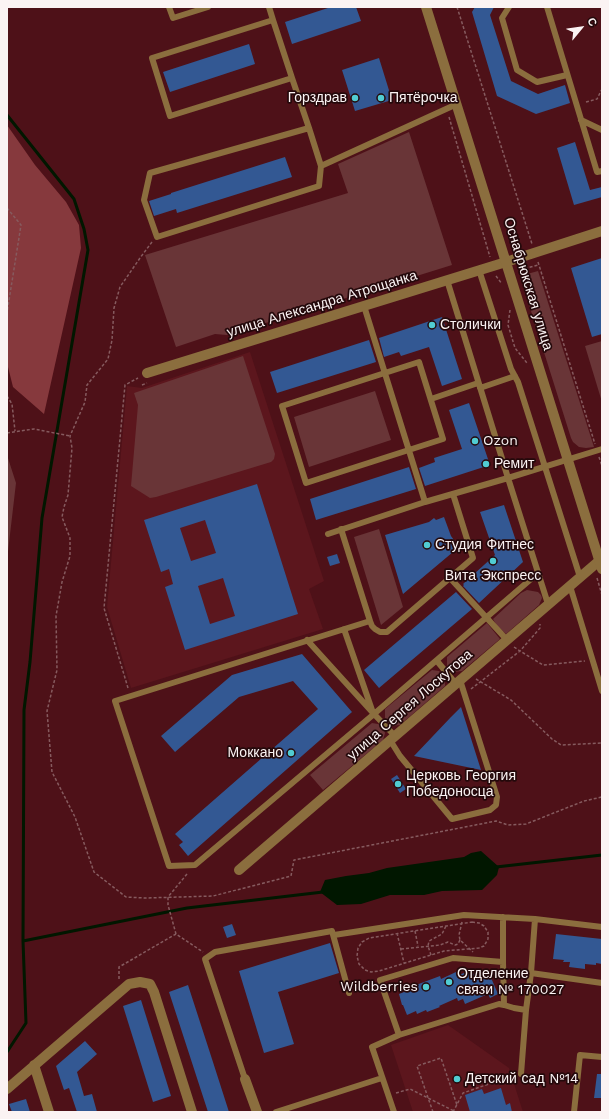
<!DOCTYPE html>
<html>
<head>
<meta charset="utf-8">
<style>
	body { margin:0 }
	#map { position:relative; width:609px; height:1119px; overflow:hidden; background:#4e1118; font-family:"Work Sans",sans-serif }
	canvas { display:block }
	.frame { position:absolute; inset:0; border:8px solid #fbf3f3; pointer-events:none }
	.north { position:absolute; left:561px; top:8px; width:40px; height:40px; -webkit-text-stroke:3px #24090b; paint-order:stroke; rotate:61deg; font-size:11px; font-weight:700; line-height:16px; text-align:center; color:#fbf3f3 }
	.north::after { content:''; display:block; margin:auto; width:14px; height:18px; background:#fbf3f3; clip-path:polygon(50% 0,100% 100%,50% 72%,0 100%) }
</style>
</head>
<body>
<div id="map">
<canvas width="609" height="1119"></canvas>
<div class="frame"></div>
<div class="north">С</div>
</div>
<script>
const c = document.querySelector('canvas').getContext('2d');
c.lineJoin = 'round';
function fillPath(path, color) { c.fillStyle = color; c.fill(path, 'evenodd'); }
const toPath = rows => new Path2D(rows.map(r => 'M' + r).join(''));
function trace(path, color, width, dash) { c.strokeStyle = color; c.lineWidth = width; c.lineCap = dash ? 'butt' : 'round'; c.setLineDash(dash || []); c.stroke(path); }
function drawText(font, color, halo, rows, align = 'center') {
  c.font = font + ' "Work Sans",sans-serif'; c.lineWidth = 3.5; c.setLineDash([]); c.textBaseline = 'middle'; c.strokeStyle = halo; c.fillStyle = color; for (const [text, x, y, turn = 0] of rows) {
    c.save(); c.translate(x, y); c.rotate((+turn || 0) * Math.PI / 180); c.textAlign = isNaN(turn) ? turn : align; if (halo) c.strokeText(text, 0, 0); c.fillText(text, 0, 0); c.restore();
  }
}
fillPath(toPath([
	[250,352,324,581,309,589,323,629,131,688,107,607,127,386,142,388],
	[448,1025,509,1068,523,1112,413,1112,391,1045]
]), '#5c161d');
fillPath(toPath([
	[409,132,452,265,227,335,215,334,176,347,145,255,348,193,338,164],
	[538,271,594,447,586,448,579,447,573,442,571,438,520,276],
	[602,341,602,402,585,346],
	[243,356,275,454,274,459,271,462,156,497,150,498,131,486,138,405,134,393],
	[375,391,391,440,309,467,294,417],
	[7,455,16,483,7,560],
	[379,529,403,607,381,625,354,537],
	[527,590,538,592,541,595,542,598,539,605,506,634,497,626,493,619,521,593],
	[487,623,500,639,462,671,453,672,447,666,447,657],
	[432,670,439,671,445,677,445,686,400,725,391,726,387,722,385,718,385,709],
	[372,723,378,724,382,726,385,733,383,740,323,790,310,775]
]), '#693537');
fillPath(toPath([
	[7,125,35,165,66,202,79,225,81,248,44,414,13,387,7,363]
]), '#86393d');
fillPath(toPath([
	[481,851,499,867,497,875,482,890,442,891,424,895,390,895,361,904,337,905,320,892,325,880,346,876,369,873,387,868,464,857,471,853]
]), '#011700');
trace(toPath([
	[7,115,74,199,84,229,88,250,42,518,30,662,24,710,23,941,26,1023,7,1052],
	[496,867,602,855],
	[23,941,187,908,323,892]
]), '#011700', 3);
fillPath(toPath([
	[331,7,356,7,361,21,292,44,285,22],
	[475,7,494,7,490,15,511,81,538,94,565,85,570,103,536,114,497,96,472,12],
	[249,44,255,64,170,92,163,72],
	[379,58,392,100,355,111,342,70],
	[575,142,590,190,602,187,602,197,574,205,557,148],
	[285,157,292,177,177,213,176,209,154,216,149,201,171,194,171,193],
	[602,258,602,334,592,337,571,268],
	[442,317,462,379,442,386,429,347,401,356,399,352,384,357,379,338],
	[369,340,376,362,277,393,270,372],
	[469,403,490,465,425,486,419,468,435,462,434,458,462,449,449,410],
	[409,467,416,489,316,520,310,499],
	[257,484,298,614,185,650,165,587,173,584,169,569,161,572,144,520],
	[205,520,216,553,191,561,180,528],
	[223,578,235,616,210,624,198,586],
	[504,505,523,562,479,603,463,586,464,585,463,584,495,555,480,512],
	[444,517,451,536,459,547,403,594,385,535,429,522,434,518,436,520],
	[337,554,340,563,330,566,327,557],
	[456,592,472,609,379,688,364,670],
	[302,654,352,712,188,856,179,845,183,842,175,834,318,709,293,681,239,697,175,752,161,736,232,675],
	[461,707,481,770,414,756,451,717],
	[397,775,406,789,400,793,391,779],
	[232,924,236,935,227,938,223,927],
	[556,934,602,939,602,964,596,963,596,965,585,964,585,969,569,967,570,962,563,962,564,960,553,959],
	[330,943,339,973,278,992,294,1044,264,1053,239,971],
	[472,971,473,974,478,972,479,974,484,972,485,974,489,973,498,994,490,998,488,994,465,1004,463,999,458,1001,457,998,439,1006,440,1007,427,1012,426,1010,417,1014,416,1011,407,1015,403,1005,402,1005,399,994,409,990,408,988,440,976,441,979,456,972,457,976,466,972,467,973],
	[188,985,212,1059,229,1112,208,1112,169,992],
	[141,1000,171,1096,153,1102,123,1006],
	[85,1041,97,1054,77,1072,84,1096,92,1094,97,1112,77,1112,69,1088,64,1090,56,1066],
	[597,1074,602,1074,602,1098,594,1098],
	[501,1088,506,1105,510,1103,512,1112,470,1112,465,1095,482,1089,484,1094],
	[26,1099,30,1112,12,1112,9,1104]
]), '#335893');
trace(toPath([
	[457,7,532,244],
	[586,102,597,99,602,89],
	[449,117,490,257],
	[7,208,21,225,7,313],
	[152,242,140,258,120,287,114,308,112,340,108,359,87,385,85,402,70,436,72,448,68,495,64,507,62,517,70,538,70,556,62,582,56,616,57,670,47,711,52,772,75,817,94,872,126,897,146,898,213,896,291,876,294,860,496,821,508,825,526,824,584,801,602,797],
	[538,262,595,444],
	[520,270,538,265],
	[496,276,502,284],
	[510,310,508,325,515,348,527,363],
	[142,385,147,383],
	[7,396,12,404,15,431],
	[7,433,34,429,70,436],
	[599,457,602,466],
	[597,578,602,595],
	[514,647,520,651,543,665,585,661],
	[476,679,511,700,552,739,561,745,602,743],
	[128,688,104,608,125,385,138,378],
	[471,689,520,651,540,628,540,624],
	[187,874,168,897,168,905,176,934,203,952],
	[462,922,459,935,460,940,473,952],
	[472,922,479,923,484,926,488,932,488,939,484,946,479,948,444,951,379,971,371,972,365,970,359,964,357,956,358,948,362,942,369,938,472,922],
	[415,931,418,946],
	[397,933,404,963],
	[401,949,440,945,448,942,455,945,458,944,460,940],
	[431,955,428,946,429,941,442,934,446,926],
	[119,979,119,967,176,934],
	[396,1093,410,1089,454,1111],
	[433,1112,417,1066,441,1058,457,1105],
	[453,1112,463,1093,503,1079]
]), '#865b5f', 1.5, [3, 2]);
trace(toPath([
	[169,7,173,18,208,7],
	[269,7,273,20],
	[509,7,502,18,517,70,537,82,567,75],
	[547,7,597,172,602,171],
	[273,20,292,78,170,116,152,58,273,20],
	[292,78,309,128],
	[581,120,602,130],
	[309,128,321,166,319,186,157,237,144,200,150,173,309,128],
	[321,166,457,104],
	[479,270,511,369,518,382,580,577],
	[447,280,508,478,548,604],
	[364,306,425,502],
	[419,362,443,439,306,483,282,406,419,362],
	[480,388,515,376],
	[431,399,478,383],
	[341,529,370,621,372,626,375,629,380,632,387,632,473,558,453,494],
	[328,534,425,502,508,478,602,449],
	[450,578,507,640],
	[570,586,602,691],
	[370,621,115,701,169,866,195,865,374,714,538,573],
	[344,629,372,710],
	[307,640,374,714,395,736],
	[437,661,456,684],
	[390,740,400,756,452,819,490,810,496,805,497,797,460,680],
	[503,917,503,962],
	[334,935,464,915,535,919],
	[531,973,602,983],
	[504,1005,503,962,453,958,380,980,399,1035,499,1004,504,1005,514,1008,526,1010,531,973,535,919,602,927],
	[521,1074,526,1010],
	[245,1079,205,959,215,952,332,931,349,993],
	[276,1112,382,1078],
	[394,1112,372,1047,399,1035],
	[574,1112,580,1055,602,1057]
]), '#8b6e3e', 6);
trace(toPath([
	[147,373,506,262],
	[239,870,599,561],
	[34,1065,49,1112],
	[245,1079,257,1112],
	[7,1089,129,984,140,982,150,984,154,992,192,1112]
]), '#8b6e3e', 10);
trace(toPath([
	[426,7,602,569],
	[506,262,602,231]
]), '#8b6e3e', 10);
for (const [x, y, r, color] of [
	[355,98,4,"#51ccd2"],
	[381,98,4,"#51ccd2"],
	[432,325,4,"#51ccd2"],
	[475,441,4,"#51ccd2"],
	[486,464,4,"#51ccd2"],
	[427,545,4,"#51ccd2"],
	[493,561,4,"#51ccd2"],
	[291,753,4,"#51ccd2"],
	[398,784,4,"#51ccd2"],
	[449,982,4,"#51ccd2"],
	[426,987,4,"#51ccd2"],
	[457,1079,4,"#51ccd2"]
]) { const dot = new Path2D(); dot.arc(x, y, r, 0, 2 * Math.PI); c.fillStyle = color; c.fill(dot); trace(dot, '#24090b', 1.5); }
drawText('14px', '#fbf3f3', '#24090b', [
	["Горздрав",347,98,"right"],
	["Пятёрочка",389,98],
	["Столички",440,325],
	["Ozon",483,441],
	["Ремит",494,464],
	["Студия Фитнес",435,545],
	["Вита Экспресс",493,576,"center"],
	["Моккано",283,753,"right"],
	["Церковь Георгия",406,776],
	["Победоносца",406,792],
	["Отделение",457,974],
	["связи № 170027",457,990],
	["Wildberries",418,987,"right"],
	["Детский сад №14",465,1079]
], 'left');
drawText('14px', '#fbf3f3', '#24090b', [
	["Оснабрюкская улица",528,284,73],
	["улица Александра Атрощанка",322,304,-17],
	["улица Сергея Лоскутова",410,705,-41]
]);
</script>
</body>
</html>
